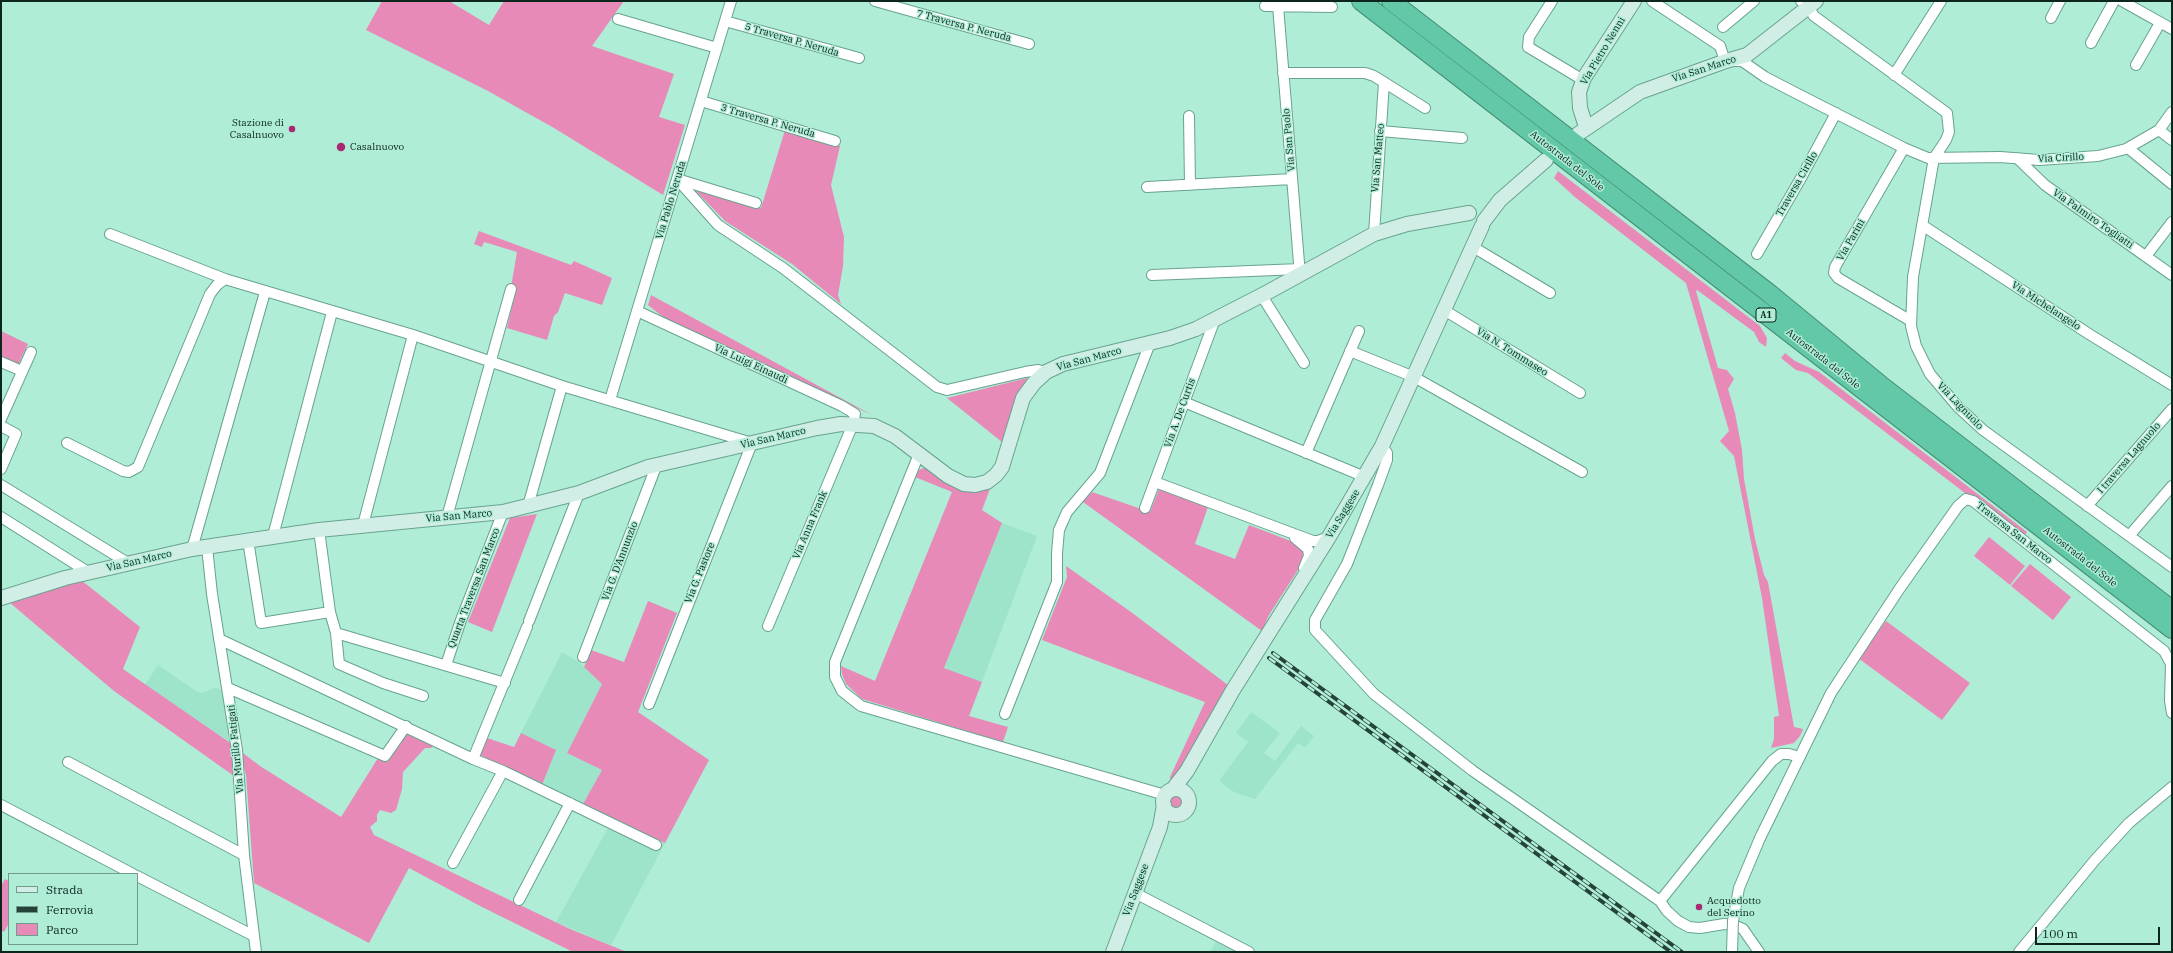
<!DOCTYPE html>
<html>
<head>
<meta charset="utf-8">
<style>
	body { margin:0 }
	#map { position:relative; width:2173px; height:953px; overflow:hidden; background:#afedd6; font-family:"IBM Plex Serif",serif }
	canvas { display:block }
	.frame { position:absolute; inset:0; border:2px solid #0c251d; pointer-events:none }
	.legend { position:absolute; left:8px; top:873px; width:130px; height:72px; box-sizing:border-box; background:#afedd6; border:1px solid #6e9d8c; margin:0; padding:5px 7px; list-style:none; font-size:12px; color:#0c251d }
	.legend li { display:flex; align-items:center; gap:8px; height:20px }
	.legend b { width:20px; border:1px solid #6e9d8c }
	.scale { position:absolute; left:2035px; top:927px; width:125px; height:18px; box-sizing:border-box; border:2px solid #0c251d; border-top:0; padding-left:5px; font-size:12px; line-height:14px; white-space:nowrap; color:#0c251d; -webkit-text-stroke:3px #afedd6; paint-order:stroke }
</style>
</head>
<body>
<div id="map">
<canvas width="2173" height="953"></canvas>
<div class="frame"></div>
<ul class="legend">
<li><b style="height:5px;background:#d0eee5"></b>Strada</li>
<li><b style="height:5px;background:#254339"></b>Ferrovia</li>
<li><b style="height:11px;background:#e88ab8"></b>Parco</li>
</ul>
<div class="scale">100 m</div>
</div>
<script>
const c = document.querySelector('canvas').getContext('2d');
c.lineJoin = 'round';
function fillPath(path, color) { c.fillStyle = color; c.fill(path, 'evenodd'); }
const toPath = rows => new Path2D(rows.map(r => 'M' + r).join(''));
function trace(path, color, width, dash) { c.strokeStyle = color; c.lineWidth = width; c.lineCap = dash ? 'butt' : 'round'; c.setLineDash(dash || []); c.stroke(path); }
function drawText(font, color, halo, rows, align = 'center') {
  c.font = font + ' "IBM Plex Serif",serif'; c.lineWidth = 3; c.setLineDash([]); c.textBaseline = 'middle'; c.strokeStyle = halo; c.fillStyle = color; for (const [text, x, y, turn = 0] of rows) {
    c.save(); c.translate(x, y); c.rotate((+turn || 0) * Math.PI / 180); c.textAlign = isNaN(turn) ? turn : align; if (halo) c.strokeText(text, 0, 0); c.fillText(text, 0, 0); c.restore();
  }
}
fillPath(toPath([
	[1002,523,1037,536,982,682,944,668],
	[562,652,579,662,602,684,567,753,602,770,583,804,542,785,556,750,521,733],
	[158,665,196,691,202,693,214,688,220,689,225,695,233,744,145,685],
	[1251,712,1280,733,1264,753,1275,761,1301,726,1314,736,1305,748,1298,743,1255,799,1234,792,1219,781,1248,742,1236,733],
	[613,819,665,843,611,945,556,922],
	[1216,942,1236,952,1210,952]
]), '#9de4ca');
fillPath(toPath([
	[382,1,449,1,489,25,504,1,624,1,592,46,674,74,659,117,685,125,663,195,554,128,488,91,366,30],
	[785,130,840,146,831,185,844,237,843,266,838,295,841,304,792,264,725,221,695,190,761,208],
	[1558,171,1760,326,1767,338,1766,347,1759,342,1754,332,1697,290,1696,291,1718,368,1727,370,1734,379,1728,389,1735,413,1742,450,1744,479,1755,539,1764,575,1768,582,1794,727,1803,729,1800,736,1794,743,1771,748,1774,739,1774,717,1779,716,1762,598,1734,456,1720,441,1729,431,1686,283,1576,198,1554,178],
	[479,231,571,265,574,261,612,278,602,305,565,293,558,312,554,316,547,340,507,328,516,289,511,287,517,252,484,242,482,247,474,244],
	[651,295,872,415,668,321,648,305],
	[1,331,28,344,18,365,1,357],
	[1785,353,1795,361,1819,372,2027,532,2023,538,1962,498,1965,493,1808,373,1796,370,1781,358],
	[1027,378,1002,442,947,398],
	[924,468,929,469,948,484,961,490,991,486,982,510,1002,523,944,668,982,682,969,716,1008,727,1003,742,862,699,846,684,842,674,841,666,875,681,952,492,915,477,919,470],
	[1159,489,1208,507,1195,544,1235,559,1249,525,1296,543,1305,552,1303,562,1269,615,1262,631,1083,502,1092,492,1150,512],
	[537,514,492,632,468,622,510,518],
	[1989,537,2025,566,2010,585,1974,556],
	[2030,564,2071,597,2053,620,2011,586],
	[1066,566,1131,612,1228,685,1171,784,1170,777,1205,702,1042,640,1067,577],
	[81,580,140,627,123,669,232,744,234,776,114,691,9,602],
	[648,601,677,613,638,712,709,760,665,843,583,804,602,770,567,753,602,684,584,667,591,650,624,662],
	[1886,621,1970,683,1942,720,1858,658],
	[408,732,434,745,431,748,425,748,403,772,402,789,396,810,391,813,380,810,377,815,377,821,370,827,374,835,570,929,627,952,573,952,482,907,409,868,369,943,254,883,246,775,239,750,260,766,341,817,378,758,388,762],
	[521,733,556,750,542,785,480,755,487,738,514,747],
	'1170 802a6 6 0 1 1 12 0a6 6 0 1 1-12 0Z',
	[5,879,9,881,9,923,4,932,1,930,1,886]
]), '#e88ab8');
const minor = toPath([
	[875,1,1029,44],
	[1552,1,1529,37,1528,47,1583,80],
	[1652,1,1720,46,1725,61,1742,61,1765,77,1790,90,1904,148,1928,158,2000,157,2039,160,2098,156,2126,149,2159,130,2172,112],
	[1801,1,1809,8,1814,16,1947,113,1949,132,1946,140,1934,158,1913,277,1911,326,1916,346,1930,374,1958,407,1983,430,2172,567],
	[2122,1,2172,29],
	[1265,6,1332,7],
	[1278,6,1300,275],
	[2051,18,2060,1],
	[618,19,717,48],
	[725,21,859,58],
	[1723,27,1754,1],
	[2091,43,2114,1],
	[2136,65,2160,23],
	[1283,73,1365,73,1374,76,1425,108],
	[1894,75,1941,1],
	[701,101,835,141],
	[1189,116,1190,185],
	[2159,130,2172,140],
	[1380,131,1462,138],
	[1904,148,1835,267,1834,273,1838,278,1911,321],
	[2128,148,2172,184],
	[2017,158,2045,185,2172,275],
	[677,179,718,225,783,268,937,387,947,390,1025,372,1038,370,1046,372],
	[677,179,756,203],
	[1147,187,1292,179],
	[1922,225,2089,334,2172,385],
	[110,234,225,279,413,335,562,386,752,443,649,704],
	[1374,234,1384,82],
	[1473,247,1550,293],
	[1757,254,1801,178,1836,113],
	[2146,256,2172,222],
	[1152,275,1300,269],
	[1262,296,1304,363],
	[1444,310,1580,393],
	[637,311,842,406,855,414,853,424,768,626],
	[1350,351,1414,377,1582,472],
	[1,362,22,371],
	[610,400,731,1],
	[1184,402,1365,477],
	[1,419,31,352],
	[1,426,16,434,1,469],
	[67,443,123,471,129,472,138,467,210,294,217,285,225,279],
	[1382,446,1387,453,1387,460,1378,485,1347,564,1315,620,1315,630,1374,694,1473,771,1660,901,1667,911,1678,921,1689,927,1700,928,1724,924,1734,925,1743,929,1759,952],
	[1306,453,1359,331],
	[919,454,835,662,835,677,842,691,861,706,1165,795],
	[1155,482,1313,541,1318,541,1329,537],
	[1,485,128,563],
	[528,506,562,386],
	[2087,506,2172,409],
	[1145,508,1215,319],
	[1,517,88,572],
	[447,517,511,289],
	[363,525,413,335],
	[319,530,330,612],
	[273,536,332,312],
	[2129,536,2172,486],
	[1295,538,1308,549,1309,556,1304,568],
	[248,540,261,623,330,612,336,633,505,683],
	[207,547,212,594,237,750,244,855,256,952],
	[192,549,265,292],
	[529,621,579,493],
	[527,627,473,759,503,771,656,845],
	[336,633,339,664,383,683,423,696],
	[219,639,473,759],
	[583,657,657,464],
	[446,665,461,620,503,512],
	[228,688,385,756,406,726],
	[1005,714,1057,582,1057,553,1059,530,1067,512,1100,473,1150,343],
	[68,762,244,855],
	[1,805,133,874],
	[1760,838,1831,693,1900,588,1958,506,1966,499,1973,501,2164,651,2171,664,2170,701,2172,713],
	[453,863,503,771],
	[137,876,254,936],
	[1135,893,1249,952],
	[519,900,570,803],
	[1660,901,1772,761,1781,754,1789,754,1799,757],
	[2019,952,2095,860,2129,823,2172,787]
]);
const secondary = toPath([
	[1586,127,1580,108,1579,92,1584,78,1634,1],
	[1578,134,1640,92,1726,61,1747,55,1816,1],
	[1484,221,1500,200,1546,160],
	[1,598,65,578,192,549,319,530,503,512,579,493,648,467,817,428,841,424,874,426,895,436,948,476,964,484,975,485,987,482,996,475,1002,467,1023,398,1034,383,1046,372,1063,364,1170,338,1196,329,1268,292,1374,234,1407,224,1469,213],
	[1173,789,1187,771,1233,690,1329,537,1382,446,1482,226],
	'1163 802a13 13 0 1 1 26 0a13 13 0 1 1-26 0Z',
	[1113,952,1160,827,1164,805]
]);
const motorway = toPath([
	[1361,1,2172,629],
	[1391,1,1770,294,1883,387,2172,610]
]);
trace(minor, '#68a38e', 12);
trace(secondary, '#68a38e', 16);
trace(motorway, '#458f77', 20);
trace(minor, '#fff', 10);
trace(secondary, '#d0eee5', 14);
trace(motorway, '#63c8a8', 18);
const rail = toPath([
	[1273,653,1682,952],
	[1269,658,1671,952]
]);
trace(rail, '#254339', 4);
trace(rail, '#afedd6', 2.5, [8]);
const minorBridge = toPath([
	[1732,952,1733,921,1739,888,1760,838]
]);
trace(minorBridge, '#68a38e', 12, []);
trace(minorBridge, '#fff', 10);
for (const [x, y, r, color] of [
	[292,129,4,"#a92773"],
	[341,147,5,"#a92773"],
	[1699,907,4,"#a92773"]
]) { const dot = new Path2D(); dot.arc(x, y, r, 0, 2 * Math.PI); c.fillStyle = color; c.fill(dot); trace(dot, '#afedd6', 1.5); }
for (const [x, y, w] of [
	[1766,315,20]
]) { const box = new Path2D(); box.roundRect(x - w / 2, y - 7, w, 14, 3); c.fillStyle = '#afedd6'; c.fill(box); trace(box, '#0c251d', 1); }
drawText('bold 9px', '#0c251d', null, [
	["A1",1766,315]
]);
drawText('10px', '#0c251d', '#afedd6', [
	["7 Traversa P. Neruda",964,26,15],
	["5 Traversa P. Neruda",792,40,16],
	["Via Pietro Nenni",1603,51,-59],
	["Via San Marco",1704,69,-18],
	["3 Traversa P. Neruda",768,121,16],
	["Via San Paolo",1289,140,-95],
	["Via San Matteo",1378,158,-85],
	["Via Cirillo",2061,158,-3],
	["Autostrada del Sole",1567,161,38],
	["Traversa Cirillo",1797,184,-60],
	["Via Pablo Neruda",671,200,-73],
	["Via Palmiro Togliatti",2093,219,35],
	["Via Parini",1851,240,-60],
	["Via Michelangelo",2046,306,33],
	["Via N. Tommaseo",1512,352,32],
	["Via San Marco",1089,359,-15],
	["Autostrada del Sole",1823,359,38],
	["Via Luigi Einaudi",751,364,25],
	["Via Lagnuolo",1960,406,46],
	["Via A. De Curtis",1180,413,-70],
	["Via San Marco",773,438,-13],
	["I traversa Lagnuolo",2129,458,-49],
	["Via Saggese",1343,514,-59],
	["Via San Marco",459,516,-5],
	["Via Anna Frank",810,525,-67],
	["Traversa San Marco",2014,533,38],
	["Autostrada del Sole",2080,557,38],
	["Via San Marco",139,561,-13],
	["Via G. D'Annunzio",620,561,-69],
	["Via G. Pastore",700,573,-68],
	["Quarta Traversa San Marco",474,588,-69],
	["Via Murillo Fatigati",236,749,-96],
	["Via Saggese",1136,890,-69]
]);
drawText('10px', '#0c251d', '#afedd6', [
	["Stazione di",284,123,"right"],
	["Casalnuovo",284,135,"right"],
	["Casalnuovo",350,147],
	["Acquedotto",1707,901],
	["del Serino",1707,913]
], 'left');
</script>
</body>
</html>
